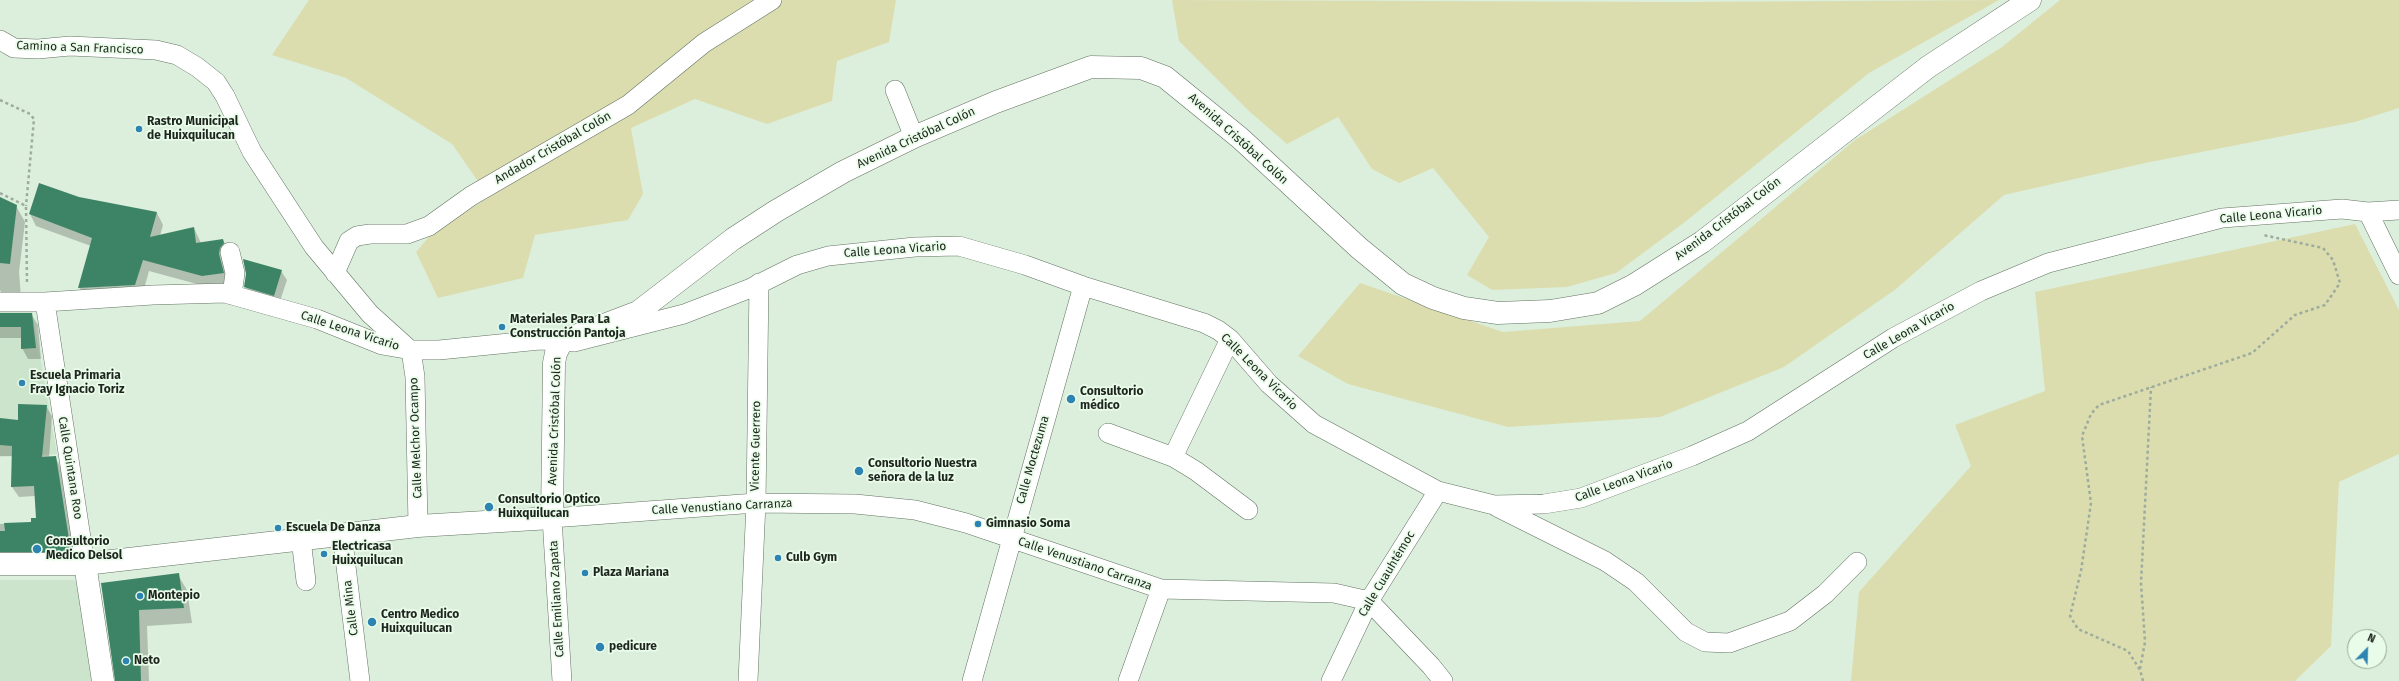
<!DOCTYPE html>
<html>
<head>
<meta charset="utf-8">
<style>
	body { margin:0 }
	#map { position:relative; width:2399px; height:681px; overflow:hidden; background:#dcefdc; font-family:"Fira Sans",sans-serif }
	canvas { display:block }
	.north { position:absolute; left:2347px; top:629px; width:40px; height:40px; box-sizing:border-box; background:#e9fce9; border:1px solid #98a698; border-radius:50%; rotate:23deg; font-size:11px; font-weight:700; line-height:16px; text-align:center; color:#1e251e }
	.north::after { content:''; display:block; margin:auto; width:14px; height:18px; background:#2d83b2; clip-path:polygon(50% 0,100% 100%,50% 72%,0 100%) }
</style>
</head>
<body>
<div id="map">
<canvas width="2399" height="681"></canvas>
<div class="north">N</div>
</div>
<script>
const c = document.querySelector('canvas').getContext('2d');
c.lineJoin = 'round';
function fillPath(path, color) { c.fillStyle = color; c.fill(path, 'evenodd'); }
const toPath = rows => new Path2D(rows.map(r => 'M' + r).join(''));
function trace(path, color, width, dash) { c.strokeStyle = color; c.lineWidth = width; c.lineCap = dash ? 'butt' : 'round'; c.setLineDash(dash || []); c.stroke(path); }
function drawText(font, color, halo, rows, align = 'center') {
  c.font = font + ' "Fira Sans",sans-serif'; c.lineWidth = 3.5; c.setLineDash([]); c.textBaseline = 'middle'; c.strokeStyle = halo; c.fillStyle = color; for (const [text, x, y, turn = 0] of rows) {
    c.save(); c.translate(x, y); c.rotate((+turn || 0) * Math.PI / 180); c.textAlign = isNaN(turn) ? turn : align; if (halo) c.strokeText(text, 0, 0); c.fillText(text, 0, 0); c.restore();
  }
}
fillPath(toPath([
	[0,311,32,311,57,454,0,457],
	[0,580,74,580,78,583,92,681,0,681]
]), '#cbe4cb');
fillPath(toPath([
	[309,0,896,0,889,42,837,61,832,101,767,124,695,99,631,128,643,194,628,220,535,235,523,278,438,298,416,252,432,233,489,197,452,144,346,78,272,55],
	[1172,0,1677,2,1999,0,1869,73,1685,222,1616,273,1567,287,1492,290,1467,275,1489,237,1433,168,1399,183,1372,169,1338,117,1287,144,1250,112,1179,41],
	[2060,0,2399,0,2399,108,2355,122,2145,163,2004,195,1896,289,1784,367,1660,417,1508,427,1348,384,1298,356,1360,283,1503,332,1640,321,1855,140,2002,47],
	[2355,224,2399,310,2399,454,2339,482,2331,646,2295,681,1851,681,1859,592,1971,466,1955,425,2045,391,2035,292]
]), '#dcddaf');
fillPath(toPath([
	[0,198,16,206,25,222,19,272,21,297,4,297,0,290],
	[78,198,157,213,163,225,160,236,194,228,201,243,223,240,229,251,229,284,208,287,149,271,142,296,86,299,79,287,91,246,36,226,30,214],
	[281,271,287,280,279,304,251,296,245,287],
	[0,313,31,314,38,325,41,359,28,359,22,348,22,338,0,338],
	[46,406,52,416,49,458,55,457,61,468,77,562,0,563,0,524,32,523,37,519,35,496,19,497,12,487,13,456,0,456,0,419,19,421],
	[178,575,187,590,192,623,147,626,149,681,116,681,102,584]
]), '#0003');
fillPath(toPath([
	[39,183,79,197,157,212,150,237,194,227,196,243,223,239,224,243,220,248,219,254,224,273,202,276,143,260,135,285,78,288,92,238,29,214],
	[0,197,17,205,10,264,0,263],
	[243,259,282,270,274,296,244,287,246,274],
	[0,313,32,313,36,348,21,349,21,327,0,327],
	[18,404,47,405,42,457,56,456,71,552,0,552,0,531,5,531,4,523,31,522,31,518,36,518,34,486,11,487,12,446,0,445,0,418,18,420],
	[179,573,184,608,139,610,141,681,115,681,101,583]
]), '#3d8466');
const minor = toPath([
	[0,40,14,48,38,49,70,46,156,50,177,55,197,67,216,82,225,96,252,152,314,247,370,314,410,350],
	[895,90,914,137],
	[2368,212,2399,275],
	[230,252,235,273,232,295],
	[335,273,349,241,357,236,370,234,407,234,429,226,471,196,628,105,704,43,772,0],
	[0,302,45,302,153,295,225,293,317,319,382,345,411,350,439,350,540,340,574,342,684,314,751,288,797,265,828,256,915,247,959,246,1025,265,1083,286,1204,323,1218,330,1230,339,1269,384,1314,424,1438,491,1494,505,1544,504,1581,498,1692,456,1748,431,1893,338,1981,291,2048,263,2222,218,2342,209,2368,212,2399,210],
	[45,302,85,564],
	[411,350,415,377,418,526],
	[1108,433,1173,457,1196,471,1248,510],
	[1173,457,1230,339],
	[1497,507,1605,561,1636,582,1686,632,1705,642,1729,643,1790,621,1825,594,1857,562],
	[342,534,360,681],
	[301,539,306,581],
	[562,681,552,518,756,503,855,504,915,510,966,523,1161,589,1334,593,1369,601,1431,666,1443,681],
	[748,681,756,503,759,283],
	[972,681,1083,286],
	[1128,681,1161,589],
	[1331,681,1369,601,1438,491]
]);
const major = toPath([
	[0,564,85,564,418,526,552,518,554,363,556,353,562,341,638,312,733,239,776,211,843,172,914,137,996,102,1091,67,1141,68,1165,77,1240,138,1359,248,1403,284,1433,298,1464,308,1498,313,1550,311,1598,303,1634,285,1702,242,1928,67,2030,0],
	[85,564,103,681]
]);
trace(minor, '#627362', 20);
trace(major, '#627362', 23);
trace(toPath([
	[0,100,30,114,34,119,26,206],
	[0,193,26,206,27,284],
	[2140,669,2145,642,2141,583,2151,387],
	[2143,681,2140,670,2128,651,2078,629,2070,616,2081,571,2091,503,2082,436,2091,414,2099,405,2252,353,2295,315,2325,305,2340,283,2333,260,2323,248,2263,235]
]), '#9dac9d', 2.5, [3, 3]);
trace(minor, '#fff', 19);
trace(major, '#fff', 22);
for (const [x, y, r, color] of [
	[139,129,4,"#2d83b2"],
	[502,327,4,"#2d83b2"],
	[22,383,4,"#2d83b2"],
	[1071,399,5,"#2d83b2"],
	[859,471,5,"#2d83b2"],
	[489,507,5,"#2d83b2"],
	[978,524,4,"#2d83b2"],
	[278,528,4,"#2d83b2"],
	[37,549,5,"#2d83b2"],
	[324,554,4,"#2d83b2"],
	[778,558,4,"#2d83b2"],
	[585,573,4,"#2d83b2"],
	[140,596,4,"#2d83b2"],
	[372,622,5,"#2d83b2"],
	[600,647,5,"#2d83b2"],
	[126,661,4,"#2d83b2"]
]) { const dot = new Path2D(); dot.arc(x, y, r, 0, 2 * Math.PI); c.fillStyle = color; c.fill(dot); trace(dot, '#e9fce9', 1.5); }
drawText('12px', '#1e251e', '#e9fce9', [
	["Camino a San Francisco",80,48,2],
	["Avenida Cristóbal Colón",916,138,-25],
	["Avenida Cristóbal Colón",1238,139,42],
	["Andador Cristóbal Colón",553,148,-30],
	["Calle Leona Vicario",2271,215,-5],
	["Avenida Cristóbal Colón",1728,219,-37],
	["Calle Leona Vicario",895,250,-4],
	["Calle Leona Vicario",350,331,18],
	["Calle Leona Vicario",1909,331,-30],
	["Calle Leona Vicario",1259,372,45],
	["Avenida Cristóbal Colón",555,421,-88],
	["Calle Melchor Ocampo",416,438,-92],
	["Vicente Guerrero",756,446,-89],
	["Calle Moctezuma",1033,460,-74],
	["Calle Quintana Roo",70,468,81],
	["Calle Leona Vicario",1624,481,-20],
	["Calle Venustiano Carranza",722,507,-3],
	["Calle Venustiano Carranza",1085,564,19],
	["Calle Cuauhtémoc",1387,574,-59],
	["Calle Emiliano Zapata",557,599,-93],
	["Calle Mina",351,608,-97]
]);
drawText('bold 12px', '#1e251e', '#e9fce9', [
	["Rastro Municipal",147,122],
	["de Huixquilucan",147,136],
	["Materiales Para La",510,320],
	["Construcción Pantoja",510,334],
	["Escuela Primaria",30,376],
	["Fray Ignacio Toriz",30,390],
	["Consultorio",1080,392],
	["médico",1080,406],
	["Consultorio Nuestra",868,464],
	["señora de la luz",868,478],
	["Consultorio Optico",498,500],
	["Huixquilucan",498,514],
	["Gimnasio Soma",986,524],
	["Escuela De Danza",286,528],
	["Consultorio",46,542],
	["Medico Delsol",46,556],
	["Electricasa",332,547],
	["Huixquilucan",332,561],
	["Culb Gym",786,558],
	["Plaza Mariana",593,573],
	["Montepio",148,596],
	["Centro Medico",381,615],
	["Huixquilucan",381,629],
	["pedicure",609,647],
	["Neto",134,661]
], 'left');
</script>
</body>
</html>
